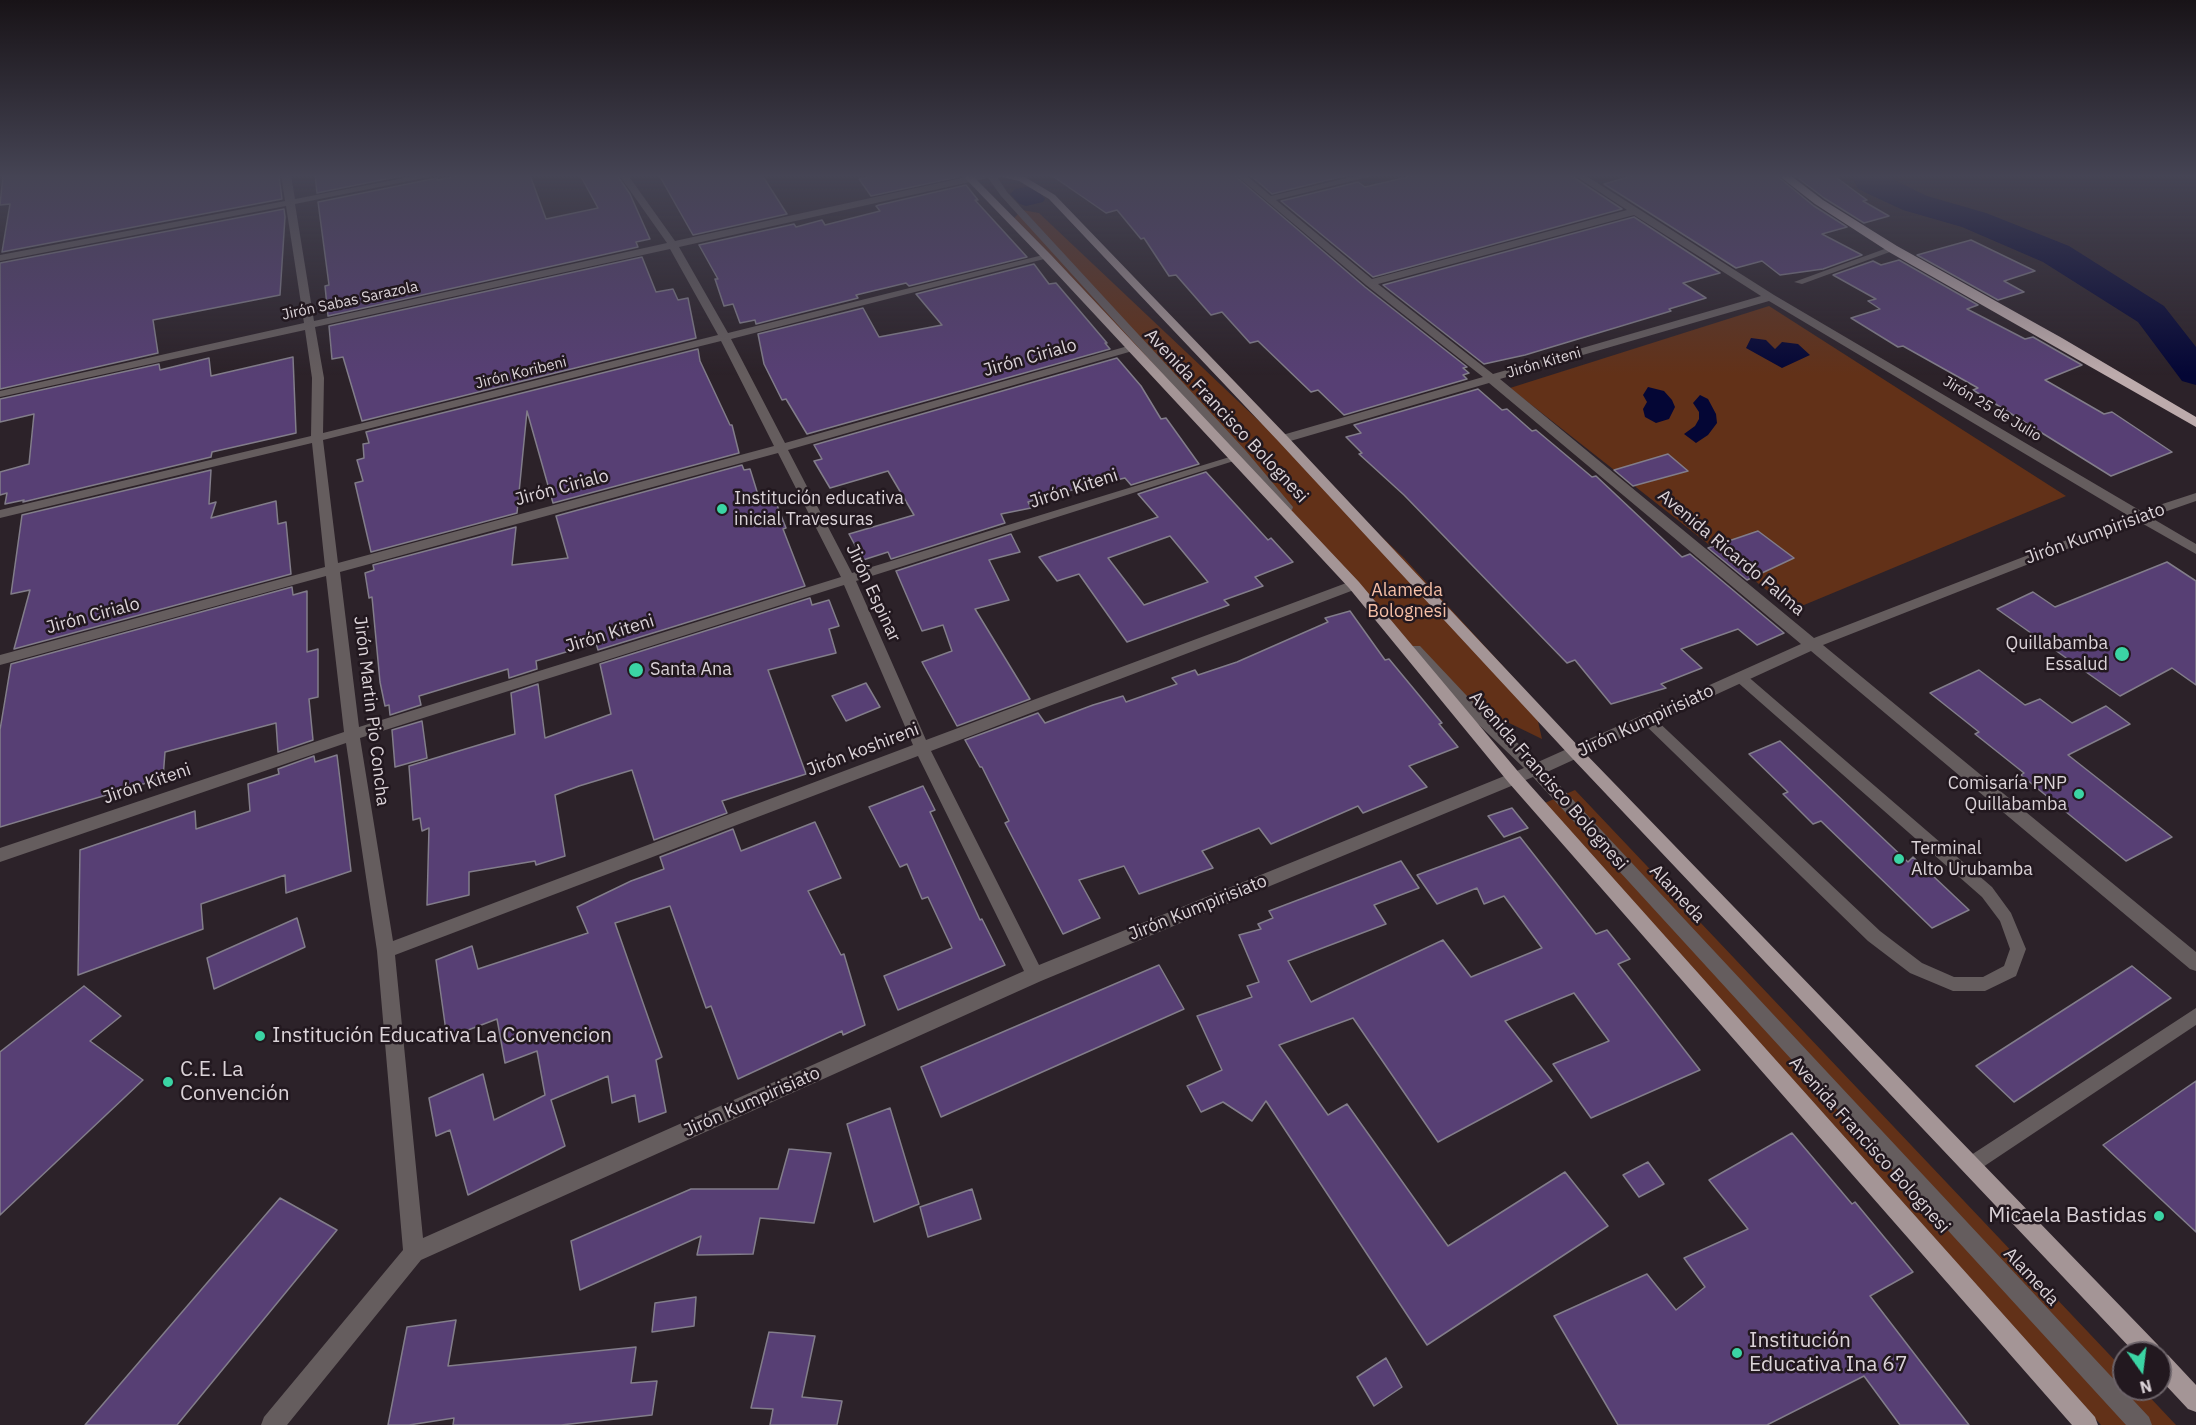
<!DOCTYPE html>
<html>
<head>
<meta charset="utf-8">
<style>
	body { margin:0 }
	#map { position:relative; width:2196px; height:1425px; overflow:hidden; background:#2c2229; font-family:"IBM Plex Sans",sans-serif }
	canvas { display:block }
	.north { position:absolute; left:2112px; top:1341px; width:60px; height:60px; box-sizing:border-box; background:#22181f; border:2px solid #6c6369; border-radius:50%; rotate:166deg; font-size:16px; font-weight:700; line-height:24px; text-align:center; color:#dbd3d8 }
	.north::after { content:''; display:block; margin:auto; width:21px; height:27px; background:#3bd4a4; clip-path:polygon(50% 0,100% 100%,50% 72%,0 100%) }
</style>
</head>
<body>
<div id="map">
<canvas width="2196" height="1425"></canvas>
<div class="north">N</div>
</div>
<script>
const c = document.querySelector('canvas').getContext('2d');
c.lineJoin = 'round';
function fillPath(path, color) { c.fillStyle = color; c.fill(path, 'evenodd'); }
const toPath = rows => new Path2D(rows.map(r => 'M' + r).join(''));
function trace(path, color, width, dash) { c.strokeStyle = color; c.lineWidth = width; c.lineCap = dash ? 'butt' : 'round'; c.setLineDash(dash || []); c.stroke(path); }
function drawText(font, color, halo, rows, align = 'center') {
  c.font = font + ' "IBM Plex Sans",sans-serif'; c.lineWidth = 5; c.setLineDash([]); c.textBaseline = 'middle'; c.strokeStyle = halo; c.fillStyle = color; for (const [text, x, y, turn = 0] of rows) {
    c.save(); c.translate(x, y); c.rotate((+turn || 0) * Math.PI / 180); c.textAlign = isNaN(turn) ? turn : align; if (halo) c.strokeText(text, 0, 0); c.fillText(text, 0, 0); c.restore();
  }
}
fillPath(toPath([
	[1022,210,1039,213,1404,558,1533,699,1542,739,1462,700,1013,219],
	[1769,306,2066,496,1792,610,1510,388],
	[1575,790,2124,1370,2124,1389,2142,1389,2176,1425,2101,1425,1538,806]
]), '#623118');
fillPath(toPath([
	[1027,187,1036,189,1045,199,1043,202,1026,206,1020,204,1010,194,1015,189],
	[1751,338,1766,340,1775,349,1782,342,1798,344,1810,355,1782,368,1746,348],
	[1648,387,1664,391,1672,400,1675,407,1669,419,1656,423,1645,417,1643,409,1647,402,1643,395],
	[1700,395,1708,399,1716,414,1717,423,1708,435,1696,443,1684,434,1695,426,1699,419,1699,412,1693,403]
]), '#040635');
fillPath(toPath([
	[1852,175,1884,175,1927,196,1986,213,2069,246,2164,306,2196,347,2196,385,2182,381,2138,322,2043,262,1962,227,1903,210,1858,189,1852,175]
]), '#040635');
const building = toPath([
	[3,175,279,175,282,199,2,252,10,204,0,205,3,175],
	[315,175,406,175,317,193,315,175],
	[462,175,530,175,546,219,598,208,580,175,617,175,630,194,650,239,636,242,638,247,328,316,325,286,329,285,318,202,437,178,437,180,462,175],
	[659,175,762,175,787,214,693,235,659,175],
	[879,175,957,175,958,177,871,196,859,179,879,175],
	[1051,175,1234,175,1365,287,1467,367,1463,368,1469,373,1463,375,1467,379,1344,415,1318,390,1311,392,1258,341,1250,343,1222,312,1211,315,1176,275,1169,276,1144,238,1141,239,1117,210,1106,213,1051,175],
	[1250,175,1348,175,1272,194,1250,175],
	[1416,175,1570,175,1622,209,1373,277,1281,201,1358,182,1365,187,1416,175],
	[1635,175,1776,175,1814,206,1847,227,1822,234,1862,255,1823,269,1780,275,1762,261,1736,268,1604,184,1635,175],
	[1794,175,1833,175,1867,200,1863,201,1889,216,1864,223,1824,198,1794,175],
	[966,185,978,200,975,200,1027,257,909,286,906,283,856,295,858,298,756,324,755,320,740,323,733,304,724,306,715,279,718,279,699,245,794,224,796,227,822,220,825,225,880,211,876,206,879,205,966,185],
	[284,209,285,217,280,295,153,320,158,353,0,389,0,263,284,209],
	[1634,217,1720,273,1683,283,1706,298,1669,309,1671,311,1525,355,1484,364,1383,285,1634,217],
	[1971,240,2035,271,2004,281,2024,292,1998,300,1917,255,1971,240],
	[642,257,656,292,673,289,678,300,688,298,696,338,362,421,343,357,332,359,329,326,642,257],
	[1899,260,1978,305,1967,309,2025,339,2033,337,2082,365,2045,380,2104,414,2112,412,2172,452,2111,476,1973,390,1978,388,1903,346,1898,347,1851,318,1880,309,1868,301,1876,299,1833,275,1873,261,1881,265,1899,260],
	[1034,264,1049,284,1056,283,1107,343,1105,343,1110,349,807,434,786,399,782,400,764,364,758,334,863,308,879,337,942,325,916,294,1034,264],
	[698,349,700,361,730,425,732,425,739,453,553,503,527,411,517,513,371,552,355,483,363,481,357,460,364,458,363,444,369,443,366,432,698,349],
	[293,357,296,433,212,452,211,457,23,502,24,500,5,504,7,493,0,495,0,472,29,464,34,414,0,422,0,399,159,364,160,370,209,358,211,376,293,357],
	[1117,358,1141,386,1161,419,1166,418,1199,464,1131,485,1125,478,1046,496,1028,502,1031,508,1001,514,1005,523,891,559,888,552,863,560,849,534,914,515,888,471,830,488,814,461,822,459,814,445,1117,358],
	[1478,389,1502,410,1507,409,1532,431,1536,430,1592,477,1596,476,1682,557,1690,554,1784,633,1757,645,1738,629,1681,649,1702,668,1661,684,1666,688,1611,704,1575,660,1567,663,1404,495,1359,454,1362,453,1346,437,1361,433,1354,425,1478,389],
	[1668,454,1688,471,1633,486,1614,470,1668,454],
	[742,465,744,470,750,469,759,498,773,495,786,528,783,529,805,586,598,650,596,643,536,661,537,669,509,678,508,669,419,696,421,705,390,715,389,705,385,706,380,682,372,597,369,598,365,573,374,570,373,565,516,527,512,565,568,558,556,516,742,465],
	[211,470,209,504,216,502,211,518,276,501,278,524,286,522,291,574,14,649,30,590,11,594,22,515,211,470],
	[1206,472,1268,540,1271,538,1293,562,1255,577,1263,586,1224,600,1229,605,1127,642,1079,574,1057,581,1039,557,1158,517,1138,494,1206,472],
	[1170,536,1208,582,1144,605,1108,558,1170,536],
	[1758,531,1794,558,1747,580,1708,548,1758,531],
	[1011,534,1020,552,989,560,1009,600,975,609,1030,699,957,726,922,662,952,651,943,625,922,631,896,571,1011,534],
	[2167,562,2196,581,2196,685,2172,668,2120,696,1997,609,2033,592,2055,607,2167,562],
	[292,587,293,595,307,591,307,652,318,649,318,697,309,699,313,740,278,752,276,723,165,752,163,778,0,827,0,730,11,664,292,587],
	[810,598,812,605,829,600,839,626,829,629,836,653,768,670,806,774,722,801,727,813,654,840,632,770,579,786,555,795,565,856,536,865,535,861,469,872,469,895,427,905,429,828,422,831,420,818,413,820,409,766,515,734,511,693,538,684,545,738,611,714,600,664,810,598],
	[1350,611,1385,660,1389,659,1442,723,1439,724,1458,747,1409,766,1427,787,1363,813,1358,806,1271,844,1259,828,1202,851,1213,868,1139,894,1124,866,1079,880,1100,918,1063,934,1005,823,1009,821,982,767,980,767,965,740,1038,713,1045,723,1093,705,1123,696,1126,702,1177,684,1172,678,1195,670,1198,675,1237,662,1328,622,1325,618,1350,611],
	[1979,670,2025,705,2040,699,2072,723,2106,706,2130,724,2068,755,2172,837,2126,861,2021,775,2024,773,1975,734,1979,732,1930,693,1979,670],
	[866,683,880,707,846,721,832,696,866,683],
	[422,721,427,758,395,767,392,730,422,721],
	[1780,741,1908,862,1913,857,1969,910,1932,928,1821,821,1813,824,1783,794,1788,792,1749,754,1780,741],
	[337,755,351,871,286,893,285,875,201,904,203,929,78,975,80,850,195,811,196,829,250,811,248,784,279,774,278,769,314,756,315,762,337,755],
	[923,786,935,810,930,812,980,920,982,919,1005,965,898,1010,884,976,952,948,928,897,922,899,907,864,900,867,869,807,923,786],
	[1512,808,1528,828,1504,837,1488,816,1512,808],
	[815,822,841,878,808,891,841,955,844,954,865,1025,843,1035,842,1031,738,1079,711,1006,706,1008,670,906,615,923,662,1057,656,1060,666,1112,639,1122,635,1095,612,1103,608,1076,551,1100,565,1146,468,1195,450,1130,436,1136,429,1098,483,1074,494,1120,545,1095,537,1051,505,1063,497,1019,447,1038,436,960,472,946,478,969,588,933,577,907,631,881,664,869,660,857,733,829,741,851,815,822],
	[1520,837,1596,934,1607,930,1630,959,1618,964,1700,1070,1591,1118,1553,1064,1609,1041,1574,993,1505,1021,1552,1081,1438,1142,1353,1018,1279,1045,1328,1115,1347,1104,1448,1246,1565,1172,1608,1226,1427,1345,1266,1101,1252,1121,1223,1102,1201,1112,1187,1086,1222,1070,1197,1016,1252,997,1247,986,1259,982,1239,935,1261,929,1258,924,1273,918,1269,911,1401,861,1419,888,1374,905,1386,924,1288,961,1311,1002,1443,940,1471,977,1542,948,1504,896,1484,904,1477,888,1437,904,1417,875,1520,837],
	[297,918,305,947,214,989,207,958,297,918],
	[1159,965,1184,1009,941,1117,921,1067,1159,965],
	[2132,966,2171,998,2014,1102,1976,1066,2132,966],
	[84,986,121,1016,90,1041,143,1080,0,1215,0,1052,84,986],
	[2196,1081,2196,1232,2103,1145,2196,1081],
	[890,1108,919,1204,874,1222,847,1124,890,1108],
	[1792,1133,1852,1204,1855,1202,1913,1272,1870,1296,1969,1425,1900,1425,1864,1376,1767,1425,1618,1425,1554,1316,1647,1274,1676,1310,1705,1287,1684,1258,1748,1229,1709,1180,1792,1133],
	[789,1149,831,1153,814,1223,760,1218,753,1254,697,1255,701,1236,580,1290,571,1241,691,1189,778,1189,789,1149],
	[1648,1162,1664,1184,1639,1197,1623,1175,1648,1162],
	[972,1189,981,1219,928,1237,920,1207,972,1189],
	[280,1198,337,1230,177,1425,85,1425,280,1198],
	[696,1297,694,1326,652,1332,655,1303,696,1297],
	[456,1320,448,1366,636,1347,631,1383,657,1381,652,1415,561,1425,453,1425,454,1418,409,1425,388,1425,407,1327,456,1320],
	[769,1332,815,1336,802,1397,842,1401,837,1425,770,1425,773,1409,751,1408,769,1332],
	[1386,1358,1402,1387,1374,1406,1357,1377,1386,1358]
]);
fillPath(building, '#573f74');
trace(building, '#827d8a', 1.5);
fillPath(toPath([
	[1890,247,1898,249,1802,284,1794,282,1890,247],
	[1740,672,1745,674,1992,887,2011,913,2026,949,2016,976,1985,991,1953,991,1910,973,1868,941,1640,720,1642,716,1652,716,1880,931,1922,963,1954,977,1983,977,2004,966,2010,949,2000,921,1982,897,1735,680,1733,677,1735,674,1740,672],
	[2196,1008,2196,1025,1977,1171,1971,1174,1965,1171,1962,1165,1965,1159,2196,1008]
]), '#655d5e');
fillPath(toPath([
	[281,175,291,175,295,199,419,175,439,175,295,204,314,321,667,243,619,175,628,175,675,241,975,175,996,175,1007,192,1246,451,1293,507,1292,510,1282,510,1240,459,856,581,926,740,1349,582,1354,580,1361,585,1359,588,931,751,1039,965,1524,768,1457,704,1410,654,1408,650,1410,646,1420,646,1467,696,1538,762,1801,644,1489,383,1287,442,1279,442,1279,436,1483,377,1366,285,1236,175,1246,175,1271,196,1359,175,1376,175,1276,200,1372,279,1627,210,1574,175,1585,175,1774,295,2141,511,2196,493,2196,501,2150,517,2196,544,2196,554,2138,521,1823,645,2196,952,2196,971,2190,969,1811,651,1547,772,2149,1417,2152,1425,2126,1425,1533,777,1041,981,421,1260,287,1425,261,1425,264,1417,403,1250,377,951,346,743,0,862,0,848,344,732,326,576,0,665,0,655,325,567,312,443,0,518,0,510,311,436,312,378,305,330,0,397,0,391,304,323,286,206,0,261,0,255,285,201,281,175],
	[988,178,1001,196,1236,455,852,573,788,450,1136,350,1138,348,1136,346,1128,346,785,443,731,339,1052,257,1047,254,728,333,679,247,988,178],
	[1634,215,1761,296,1493,374,1378,284,1634,215],
	[670,249,718,335,323,433,324,378,315,327,670,249],
	[1769,301,2129,516,1814,638,1500,379,1769,301],
	[721,341,774,446,338,563,323,440,721,341],
	[778,453,841,577,359,727,340,572,778,453],
	[844,585,913,745,393,941,360,738,844,585],
	[918,756,1024,971,423,1238,395,955,918,756]
]), '#655d5e');
fillPath(toPath([
	[962,175,972,175,1051,255,1359,582,1521,775,2095,1417,2098,1425,2072,1425,1509,783,1349,588,1043,259,962,175],
	[993,175,1025,177,1055,195,1287,436,1581,749,2158,1345,2161,1352,2168,1355,2196,1385,2196,1412,2188,1409,2160,1379,2160,1353,2135,1353,1571,757,1279,442,1049,199,1019,181,993,175]
]), '#a49596');
fillPath(toPath([
	[1778,175,1790,175,1823,200,1897,246,2062,338,2196,417,2196,427,1889,252,1815,204,1778,175]
]), '#bdabac');
const sky = c.createLinearGradient(0, 0, 0, 375);
sky.addColorStop(0, '#181317');
sky.addColorStop(0.47, '#454454');
sky.addColorStop(1, '#45445400');
c.fillStyle = sky;
c.fillRect(0, 0, 2196, 375);
for (const [x, y, r, color] of [
	[722,509,6,"#3bd4a4"],
	[2122,654,8,"#3bd4a4"],
	[636,670,8,"#3bd4a4"],
	[2079,794,6,"#3bd4a4"],
	[1899,859,6,"#3bd4a4"],
	[260,1036,6,"#3bd4a4"],
	[168,1082,6,"#3bd4a4"],
	[2159,1216,6,"#3bd4a4"],
	[1737,1353,6,"#3bd4a4"]
]) { const dot = new Path2D(); dot.arc(x, y, r, 0, 2 * Math.PI); c.fillStyle = color; c.fill(dot); trace(dot, '#22181f', 2); }
drawText('15px', '#dbd3d8', '#22181f', [
	["Jirón Sabas Sarazola",350,301,-12],
	["Jirón Kiteni",1544,363,-16],
	["Jirón Koribeni",521,373,-14],
	["Jirón 25 de Julio",1992,409,31]
]);
drawText('18px', '#dbd3d8', '#22181f', [
	["Jirón Cirialo",1030,358,-16],
	["Avenida Francisco Bolognesi",1226,416,47],
	["Jirón Cirialo",562,488,-15],
	["Jirón Kiteni",1074,489,-18],
	["Jirón Kumpirisiato",2095,534,-20],
	["Avenida Ricardo Palma",1731,553,40],
	["Jirón Espinar",873,593,65],
	["Jirón Cirialo",93,616,-15],
	["Jirón Kiteni",610,634,-17],
	["Jirón Martin Pio Concha",371,711,83],
	["Jirón Kumpirisiato",1646,721,-25],
	["Jirón koshireni",863,750,-21],
	["Avenida Francisco Bolognesi",1548,781,49],
	["Jirón Kiteni",147,784,-19],
	["Alameda",1677,894,47],
	["Jirón Kumpirisiato",1198,908,-22],
	["Jirón Kumpirisiato",752,1102,-24],
	["Avenida Francisco Bolognesi",1869,1145,48],
	["Alameda",2031,1277,47]
]);
drawText('18px', '#dbd3d8', '#22181f', [
	["Institución educativa",734,499],
	["inicial Travesuras",734,520],
	["Quillabamba",2108,644,"right"],
	["Essalud",2108,665,"right"],
	["Santa Ana",650,670],
	["Comisaría PNP",2067,784,"right"],
	["Quillabamba",2067,805,"right"],
	["Terminal",1911,849],
	["Alto Urubamba",1911,870]
], 'left');
drawText('18px', '#f5bfa6', '#22181f', [
	["Alameda",1407,591],
	["Bolognesi",1407,612]
]);
drawText('21px', '#dbd3d8', '#22181f', [
	["Institución Educativa La Convencion",272,1036],
	["C.E. La",180,1070],
	["Convención",180,1094],
	["Micaela Bastidas",2147,1216,"right"],
	["Institución",1749,1341],
	["Educativa Ina 67",1749,1365]
], 'left');
</script>
</body>
</html>
